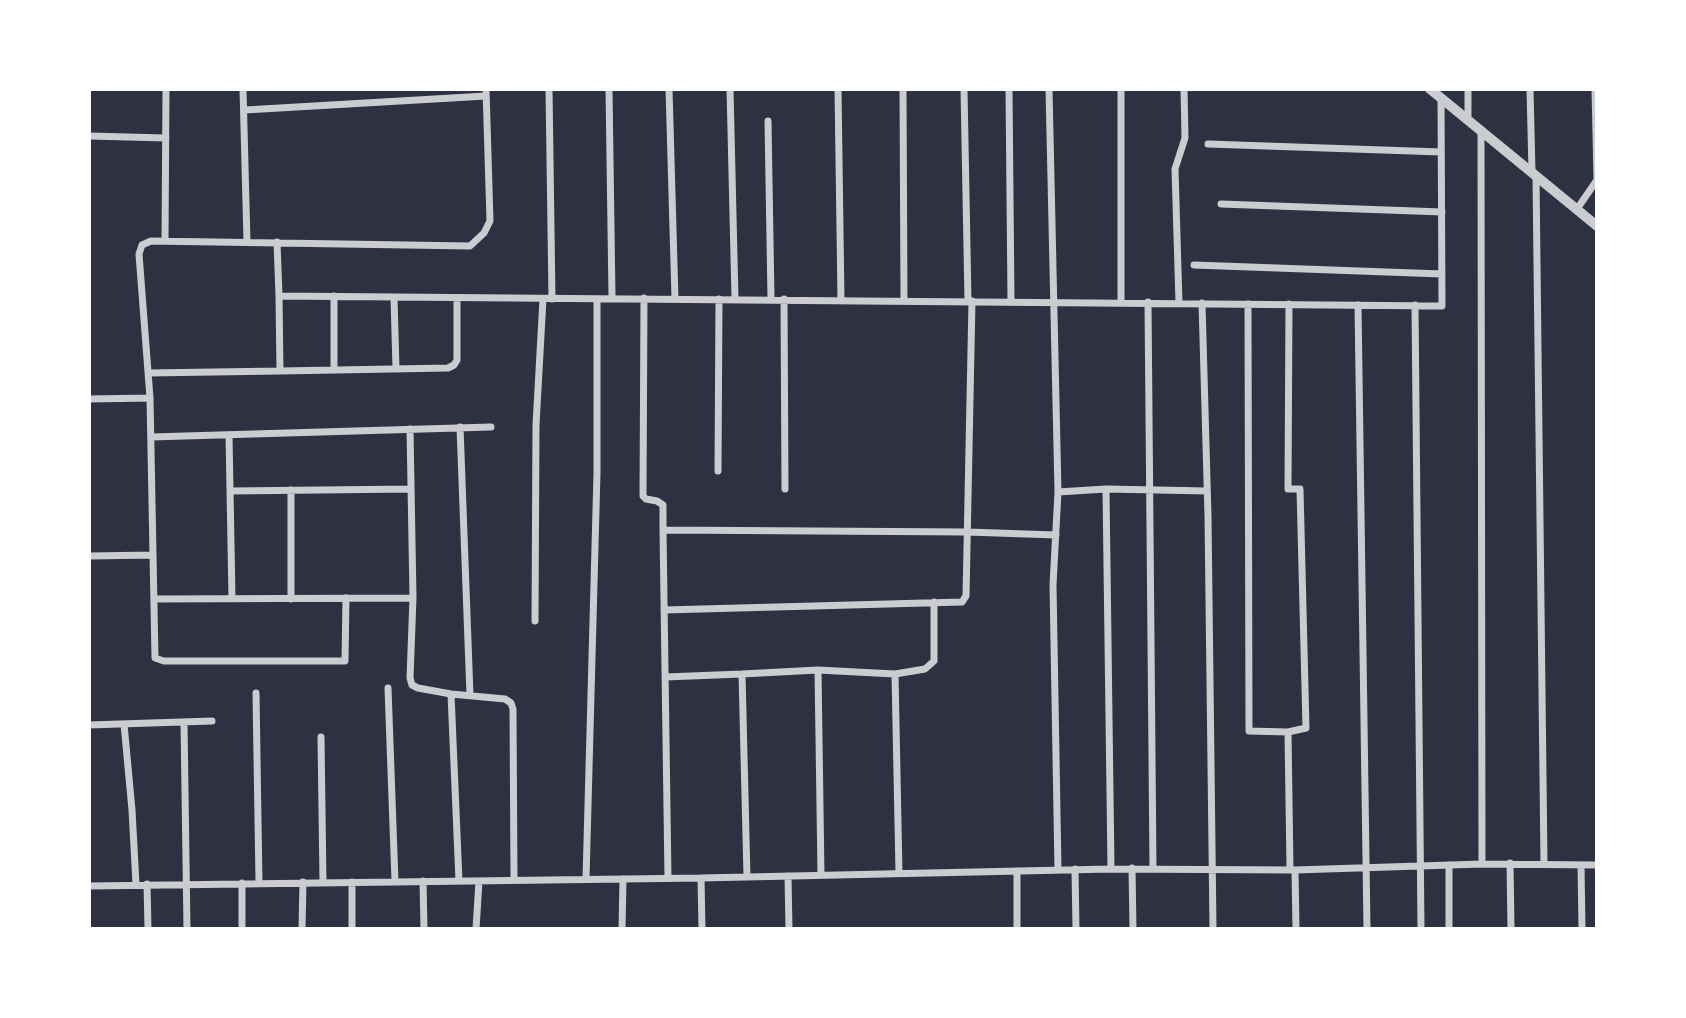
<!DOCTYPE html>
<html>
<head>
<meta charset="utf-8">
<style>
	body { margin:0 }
	#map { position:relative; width:1686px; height:1018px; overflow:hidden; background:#2d3142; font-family:"Open Sans",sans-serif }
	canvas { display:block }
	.frame { position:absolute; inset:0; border:91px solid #fff; pointer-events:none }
</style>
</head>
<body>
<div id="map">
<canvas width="1686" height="1018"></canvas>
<div class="frame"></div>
</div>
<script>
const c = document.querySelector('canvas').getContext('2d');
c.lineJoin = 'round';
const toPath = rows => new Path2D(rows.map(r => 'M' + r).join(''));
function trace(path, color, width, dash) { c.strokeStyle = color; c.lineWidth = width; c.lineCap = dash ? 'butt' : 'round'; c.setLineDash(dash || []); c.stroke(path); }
trace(toPath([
	[243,89,247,242],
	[549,89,552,299],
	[609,89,612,297],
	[669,89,675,299],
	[730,89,735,299],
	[838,89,841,300],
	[903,89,904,300],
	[964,89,968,301],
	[1009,89,1011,301],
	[1049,89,1058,492,1053,585,1058,870],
	[1530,89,1532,172],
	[245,110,486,96],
	[1468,119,1468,89],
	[768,121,771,299],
	[1481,131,1482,864],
	[89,136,166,138],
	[1208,144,1441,152],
	[1536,176,1544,863],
	[1221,204,1442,212],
	[1577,209,1597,180,1595,89],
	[165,240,166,89],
	[277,242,279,296,1442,306,1441,98],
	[1194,265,1442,274],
	[334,296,334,370],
	[394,297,396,369],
	[644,298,643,496,646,499,657,501,663,505,663,530],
	[784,299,785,489],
	[1121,302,1121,89],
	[1148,302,1153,868],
	[1179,303,1175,169,1185,138,1184,89],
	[1202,303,1208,516,1213,929],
	[1248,304,1249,731,1288,732],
	[1289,304,1288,489,1300,489,1306,728,1288,732,1290,869],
	[1358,305,1367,929],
	[1415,305,1421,929],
	[280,371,448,368,454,365,457,360,457,298],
	[148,373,280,371,279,296],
	[89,399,150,398],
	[460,427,470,695],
	[410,429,413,598,410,678,412,685,418,688,451,694,505,699,511,703,513,709,514,879],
	[229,435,232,599],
	[151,437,491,427],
	[718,471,719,299],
	[1106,489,1111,869],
	[291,490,291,599],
	[230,491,411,489],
	[1058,492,1106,489,1207,491],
	[89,556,153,555],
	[346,598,345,661,164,661,155,658,150,398,139,254,142,245,151,241,470,246,484,233,490,221,486,89],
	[154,599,413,598],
	[664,610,962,602,966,596,972,301],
	[535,621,536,425,543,299],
	[818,670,821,875],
	[895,674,899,873],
	[665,677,742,674],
	[388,688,395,881],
	[256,693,259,883],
	[451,694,459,881],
	[184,722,187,929],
	[124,724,132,810,136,884],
	[89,725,212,721],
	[321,737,323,882],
	[1510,863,1511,929],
	[1581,865,1582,929],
	[1132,868,1133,929],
	[1075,869,1076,929],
	[1295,870,1296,929],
	[1017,871,1017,929],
	[788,876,789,929],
	[747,877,742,674,818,670,895,674,925,669,934,661,934,602],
	[668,878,663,530,967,532,1056,535],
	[701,878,702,929],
	[586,879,597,473,597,299],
	[423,881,424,929],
	[352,882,352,929],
	[147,884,148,929],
	[89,886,701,878,1111,869,1295,870,1482,864,1597,865],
	[242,929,242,883],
	[302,929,303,882],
	[476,929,479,881],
	[622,929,623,879],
	[1449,929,1449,865]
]), '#caccd0', 7);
trace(toPath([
	[1430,89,1597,226]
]), '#caccd0', 10);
</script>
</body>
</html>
